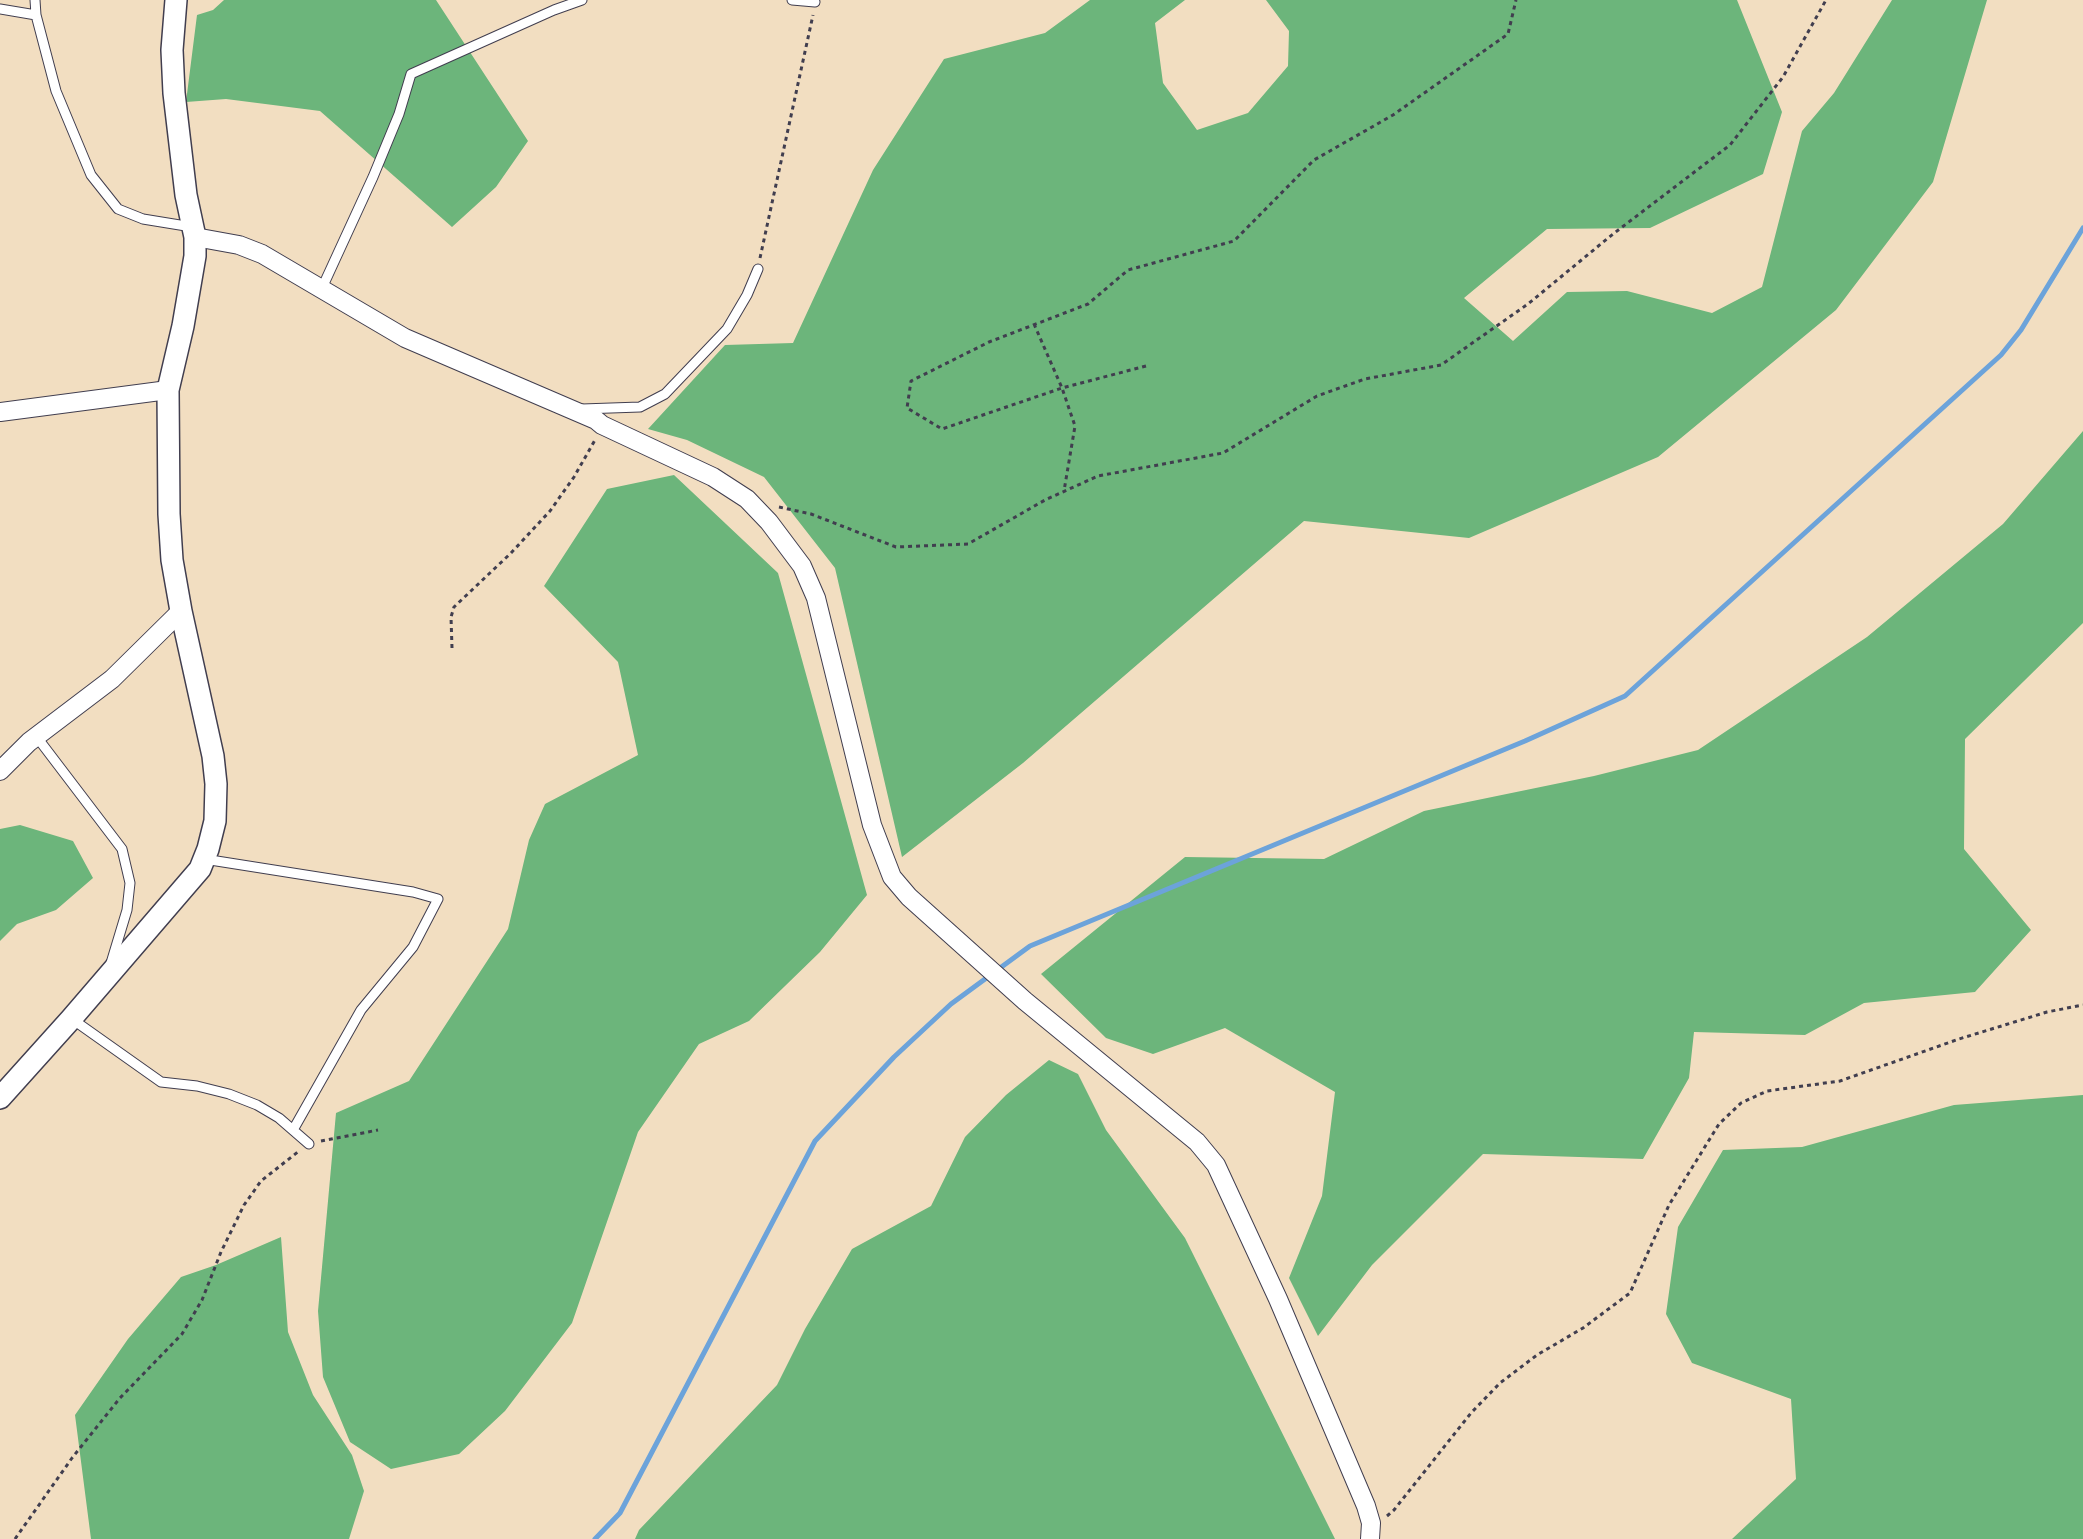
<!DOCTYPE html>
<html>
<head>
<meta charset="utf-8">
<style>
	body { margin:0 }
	canvas { display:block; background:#f2dec1 }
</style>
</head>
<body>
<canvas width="2083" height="1539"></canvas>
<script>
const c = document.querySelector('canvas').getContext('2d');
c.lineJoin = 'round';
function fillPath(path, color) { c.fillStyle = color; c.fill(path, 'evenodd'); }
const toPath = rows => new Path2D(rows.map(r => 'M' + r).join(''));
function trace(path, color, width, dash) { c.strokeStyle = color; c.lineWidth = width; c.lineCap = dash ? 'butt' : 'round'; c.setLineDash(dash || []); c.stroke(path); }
fillPath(toPath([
	[224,0,436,0,528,141,496,187,452,227,320,111,226,99,186,102,197,15,213,10],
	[1090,0,1185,0,1155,23,1163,83,1197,130,1248,113,1288,66,1289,31,1266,0,1737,0,1782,112,1763,174,1650,228,1547,229,1464,298,1513,341,1567,292,1627,291,1712,313,1762,287,1802,131,1834,93,1892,0,1987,0,1933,182,1836,310,1658,457,1469,538,1304,521,1023,763,902,857,835,568,764,477,687,440,648,429,725,345,793,343,873,170,944,59,1045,33],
	[2083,431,2083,623,1965,739,1964,849,2031,930,1975,992,1864,1003,1805,1035,1694,1032,1689,1078,1643,1159,1483,1154,1372,1265,1318,1336,1289,1278,1322,1196,1335,1092,1225,1028,1153,1054,1106,1038,1041,974,1185,857,1324,859,1424,811,1594,776,1698,750,1867,637,2003,524],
	[674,475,778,573,867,895,820,952,749,1021,699,1044,638,1132,572,1323,505,1411,459,1454,391,1469,350,1442,323,1377,318,1311,336,1113,409,1081,508,929,529,840,545,804,638,755,618,662,544,586,607,489],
	[20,825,73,841,93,878,56,910,17,924,0,941,0,829],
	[1049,1060,1078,1074,1106,1130,1185,1238,1335,1539,635,1539,639,1530,777,1385,805,1329,852,1249,931,1206,965,1137,1006,1095],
	[2083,1095,2083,1539,1732,1539,1796,1479,1791,1399,1692,1363,1666,1314,1678,1227,1723,1150,1802,1147,1954,1105],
	[281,1237,288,1332,313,1395,352,1455,364,1491,349,1539,91,1539,75,1415,128,1339,181,1277,216,1265]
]), '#6cb57b');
trace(toPath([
	[595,1539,620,1513,815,1141,894,1057,951,1004,1030,946,1525,741,1625,696,2001,355,2021,330,2083,228]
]), '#6ca3da', 5);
const service = toPath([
	[35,0,36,15,56,91,91,175,118,209,143,219,192,227],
	[792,0,815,2],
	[0,9,36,15],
	[322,288,373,177,399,114,411,74,554,10,582,0],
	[582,409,640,407,665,394,727,329,747,295,758,269],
	[36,736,122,849,130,883,127,910,111,963],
	[204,859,413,892,438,899,413,947,361,1010,293,1130],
	[72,1019,161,1082,197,1086,229,1094,257,1105,279,1118,309,1144]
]);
const minor = toPath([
	[195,237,239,245,262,254,405,338,596,420,602,425,713,477,747,499,769,522,802,566,816,598,872,825,892,877,909,897,1025,1001,1197,1142,1216,1165,1278,1299,1366,1506,1371,1523,1370,1539],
	[0,412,168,390],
	[0,771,29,742,112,679,181,611]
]);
const tertiary = toPath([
	[0,1098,71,1019,200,869,208,849,215,821,216,784,213,756,181,611,172,560,169,514,168,390,183,326,195,256,195,237,186,195,174,93,172,50,176,0]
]);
trace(service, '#413e4f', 11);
trace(minor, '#413e4f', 20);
trace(tertiary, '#413e4f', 24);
trace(toPath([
	[760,258,813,15],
	[1034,324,1062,388,1075,426,1064,491],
	[1146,366,1062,388,942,429,907,408,911,381,989,342,1088,304,1128,270,1234,241,1314,160,1393,115,1508,34,1516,0],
	[779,507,811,514,896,547,968,544,1045,500,1098,476,1223,453,1317,396,1365,379,1441,365,1528,304,1613,234,1730,145,1783,77,1826,0],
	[452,648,451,617,454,607,511,553,550,511,574,477,595,440],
	[321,1141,378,1130],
	[1387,1516,1394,1510,1471,1413,1500,1383,1537,1355,1583,1328,1630,1293,1669,1205,1719,1124,1741,1103,1767,1091,1840,1081,1959,1039,2047,1012,2083,1005],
	[15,1539,72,1458,120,1398,182,1334,202,1300,221,1252,244,1205,261,1181,299,1151]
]), '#413e4f', 3, [4, 4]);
trace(service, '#fff', 9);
trace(minor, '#fff', 18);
trace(tertiary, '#fff', 21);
</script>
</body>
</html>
